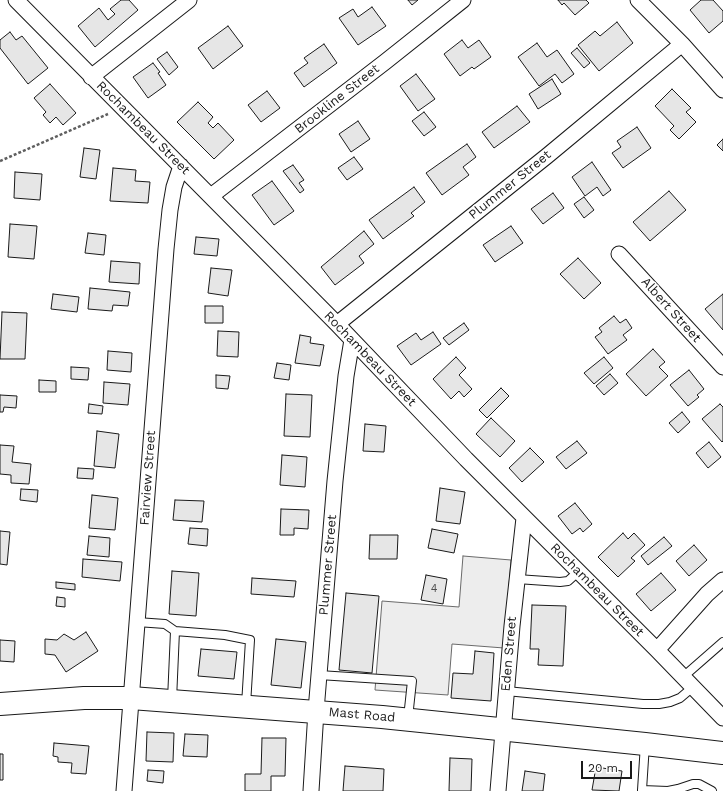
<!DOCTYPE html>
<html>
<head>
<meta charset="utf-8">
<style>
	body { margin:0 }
	#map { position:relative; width:723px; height:791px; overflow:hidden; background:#fff; font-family:"Work Sans",sans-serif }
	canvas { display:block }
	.scale { position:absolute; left:581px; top:761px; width:51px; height:18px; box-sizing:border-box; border:2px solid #1a1a1a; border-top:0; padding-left:5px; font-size:12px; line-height:14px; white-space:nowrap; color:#1a1a1a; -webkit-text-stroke:3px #fff; paint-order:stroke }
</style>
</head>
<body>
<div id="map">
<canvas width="723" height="791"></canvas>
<div class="scale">20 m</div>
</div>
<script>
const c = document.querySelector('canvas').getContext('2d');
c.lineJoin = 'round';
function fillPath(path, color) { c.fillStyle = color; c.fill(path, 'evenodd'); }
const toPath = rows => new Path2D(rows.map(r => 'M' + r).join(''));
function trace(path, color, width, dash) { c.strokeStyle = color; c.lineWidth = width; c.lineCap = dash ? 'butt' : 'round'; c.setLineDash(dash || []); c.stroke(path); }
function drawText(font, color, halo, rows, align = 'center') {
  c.font = font + ' "Work Sans",sans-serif'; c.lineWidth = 3; c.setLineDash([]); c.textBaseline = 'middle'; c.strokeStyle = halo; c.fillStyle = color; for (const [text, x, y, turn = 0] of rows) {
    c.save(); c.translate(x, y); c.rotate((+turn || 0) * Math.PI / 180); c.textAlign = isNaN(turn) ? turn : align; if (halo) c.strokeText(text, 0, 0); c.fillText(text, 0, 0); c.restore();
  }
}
const built = toPath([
	[463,556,511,560,504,648,452,644,448,695,375,690,382,601,459,607,463,556]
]);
fillPath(built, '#ededed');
trace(built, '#6a6a6a', 1);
const building = toPath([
	[121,0,129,0,138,10,95,47,78,26,99,8,108,20,115,14,110,9,121,0],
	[408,0,418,0,412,5,408,0],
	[558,0,586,0,589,3,575,15,564,3,562,5,558,0],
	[701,0,713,0,723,11,723,21,709,33,690,10,701,0],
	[372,7,386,26,358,45,339,18,353,9,358,17,372,7],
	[617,22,633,43,599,71,578,45,595,31,600,36,617,22],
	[228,26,243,46,213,69,198,48,228,26],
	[10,32,16,40,22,36,48,68,28,84,0,48,0,40,10,32],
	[462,40,468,48,479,40,491,57,474,69,472,67,460,76,444,54,462,40],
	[537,43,547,57,557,50,574,74,562,83,555,74,539,86,518,57,537,43],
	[324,44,337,63,304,87,294,73,308,63,304,58,324,44],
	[577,48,590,63,584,68,571,53,577,48],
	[167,52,178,67,169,75,157,59,167,52],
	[153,63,160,72,158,73,166,85,148,98,133,77,153,63],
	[416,74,435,99,418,111,400,86,416,74],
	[552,79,561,94,538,109,529,94,552,79],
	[50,84,76,113,63,125,56,117,50,123,43,115,46,112,34,98,50,84],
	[672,89,691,108,686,112,696,122,679,139,670,130,674,126,655,106,672,89],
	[267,91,280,108,261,122,248,105,267,91],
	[198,102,213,117,208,123,213,128,218,123,234,140,214,159,177,122,198,102],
	[517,106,530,122,494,148,482,132,517,106],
	[424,112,436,127,424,136,412,121,424,112],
	[358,121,370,139,351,152,339,134,358,121],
	[637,127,651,148,623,168,612,153,621,147,617,141,637,127],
	[723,139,723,151,717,145,723,139],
	[467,144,476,157,463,167,469,175,442,195,426,173,467,144],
	[84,148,100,150,96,179,80,177,84,148],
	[354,157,363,169,347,180,338,168,354,157],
	[592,162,611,190,603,196,597,187,585,196,572,177,592,162],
	[293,165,304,180,299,183,304,190,300,193,283,171,293,165],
	[113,168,136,170,135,181,150,182,148,203,110,201,113,168],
	[15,172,42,174,40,200,14,198,15,172],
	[272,181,294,211,274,225,252,195,272,181],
	[414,187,425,202,411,213,414,216,383,239,369,220,414,187],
	[669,191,686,210,650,241,633,222,669,191],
	[553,193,564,208,543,224,531,209,553,193],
	[584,197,594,210,584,218,574,204,584,197],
	[10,224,37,226,34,259,8,257,10,224],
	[511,226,523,243,495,262,483,245,511,226],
	[364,231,374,244,359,256,364,263,335,285,321,267,364,231],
	[88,233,106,235,104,255,85,253,88,233],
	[196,237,219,239,217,256,194,254,196,237],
	[578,258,601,283,584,299,560,274,578,258],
	[111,261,140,263,139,284,109,282,111,261],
	[211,268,232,270,228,296,208,293,211,268],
	[90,288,130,292,128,306,113,305,112,311,88,309,90,288],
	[53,294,79,297,77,312,51,309,53,294],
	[723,294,723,330,705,309,723,294],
	[205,306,223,306,223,323,205,323,205,306],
	[2,312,27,313,25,359,0,359,2,312],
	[614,316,620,323,626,319,632,328,623,335,627,340,608,354,595,337,602,332,599,328,614,316],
	[464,323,469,330,449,345,443,338,464,323],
	[218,331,239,332,238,357,217,356,218,331],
	[433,332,441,344,411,365,397,346,416,333,421,340,433,332],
	[300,335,311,337,310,343,324,345,320,366,295,363,300,335],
	[653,349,665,362,659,367,668,376,646,396,626,374,653,349],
	[108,351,132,353,131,372,107,370,108,351],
	[456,357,466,368,459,375,472,389,464,397,459,391,451,399,433,379,456,357],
	[604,357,613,368,594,384,584,373,604,357],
	[277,363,291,365,289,380,274,378,277,363],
	[71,367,89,368,88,380,71,379,71,367],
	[689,370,704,389,697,395,699,397,688,406,670,385,689,370],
	[610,374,618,383,604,395,596,386,610,374],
	[216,375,230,376,228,389,216,388,216,375],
	[39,380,56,381,56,392,39,392,39,380],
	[104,382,130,384,128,405,103,403,104,382],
	[501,388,509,396,487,418,479,410,501,388],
	[286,394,312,395,310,437,284,436,286,394],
	[0,395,17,396,16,408,4,407,3,412,0,412,0,395],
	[89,404,103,406,102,414,88,413,89,404],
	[720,404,723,407,723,441,722,442,702,419,720,404],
	[682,412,690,422,678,433,669,423,682,412],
	[491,418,515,441,500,457,476,434,491,418],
	[365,424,386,426,384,452,363,451,365,424],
	[97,431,119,434,115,468,94,466,97,431],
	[577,441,587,453,566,469,556,457,577,441],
	[709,442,721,457,708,468,696,453,709,442],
	[0,445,14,446,12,462,31,464,29,484,11,483,11,475,0,474,0,445],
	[530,448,544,462,522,482,509,468,530,448],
	[282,455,307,457,305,487,280,485,282,455],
	[78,468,94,469,93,479,77,478,78,468],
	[440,488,465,492,460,524,436,521,440,488],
	[21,489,38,490,37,502,20,500,21,489],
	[92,495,118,498,115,530,89,528,92,495],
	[175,500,204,501,202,522,173,520,175,500],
	[575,503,592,524,583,532,580,528,572,534,558,516,575,503],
	[281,509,309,510,308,529,294,528,294,535,280,535,281,509],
	[190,528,208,529,207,546,188,544,190,528],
	[432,529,458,534,454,553,428,548,432,529],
	[0,531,10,532,7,565,0,564,0,531],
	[623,533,628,539,634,533,645,545,631,558,635,561,618,577,598,557,623,533],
	[370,535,398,535,397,559,369,559,370,535],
	[89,536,110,538,109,557,87,555,89,536],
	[664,537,672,546,648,565,641,556,664,537],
	[694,545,707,560,689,576,676,561,694,545],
	[83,559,122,562,120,581,82,577,83,559],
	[172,571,199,573,196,616,169,614,172,571],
	[661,573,676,590,651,611,636,594,661,573],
	[426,575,447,579,443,604,421,600,426,575],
	[252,578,296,581,294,597,251,594,252,578],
	[56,582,75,584,75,590,56,588,56,582],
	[346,593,379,596,372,673,339,670,346,593],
	[57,597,65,598,65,607,56,606,57,597],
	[532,605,566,606,563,666,538,665,539,649,530,649,532,605],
	[86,632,98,651,66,672,55,655,45,654,45,639,57,640,64,634,74,640,86,632],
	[276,639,306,642,301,688,271,685,276,639],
	[0,640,15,641,14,662,0,661,0,640],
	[201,649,237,652,234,679,198,676,201,649],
	[475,651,494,653,491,701,451,698,453,673,473,674,475,651],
	[147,732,174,733,173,762,146,761,147,732],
	[185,734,208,735,207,757,183,756,185,734],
	[262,738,286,738,285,776,271,776,271,791,245,791,245,774,261,774,262,738],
	[54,743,89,746,86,774,71,773,72,763,58,762,58,757,53,756,54,743],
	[0,754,3,754,3,780,0,780,0,754],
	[450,758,472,759,471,791,449,791,450,758],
	[345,766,384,769,383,791,343,791,345,766],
	[596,767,622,771,619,791,592,790,596,767],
	[148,770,164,771,163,783,147,781,148,770],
	[525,771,545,774,543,791,522,791,525,771]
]);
fillPath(building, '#e6e6e6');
trace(building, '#1a1a1a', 1);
const lane = toPath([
	[517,579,560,582,568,581,578,572],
	[137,622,165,624,175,631],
	[319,675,412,681,408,718],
	[683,677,723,642],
	[506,691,643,704,659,704,670,702,680,698,693,687],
	[172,700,175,631,225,635,250,640,246,705],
	[645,744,642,790,668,791,678,789,693,784,699,784,712,791]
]);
const street = toPath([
	[16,0,337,324,466,459,657,650,723,718],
	[638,0,682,44,723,90],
	[91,77,189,0],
	[211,196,385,62,463,0],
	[619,254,723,367],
	[337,324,547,156,682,44],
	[657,650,707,594,723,580],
	[124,791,166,249,170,210,174,187,181,166],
	[311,791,316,711,335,481,346,376,352,340],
	[498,791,512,626,524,518]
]);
const secondary = toPath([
	[0,704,84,698,131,698,382,717,645,744,723,753]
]);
trace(lane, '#1a1a1a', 10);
trace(street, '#1a1a1a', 17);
trace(secondary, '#1a1a1a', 24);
trace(toPath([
	[0,161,108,114]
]), '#5f5f5f', 2.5, [3, 2]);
trace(lane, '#fff', 8);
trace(street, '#fff', 15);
trace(secondary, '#fff', 22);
drawText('11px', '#4d4d4d', null, [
	["4",434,589]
]);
drawText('13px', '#1a1a1a', '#fff', [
	["Brookline Street",337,99,-38],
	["Rochambeau Street",143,128,45],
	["Plummer Street",510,185,-39],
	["Albert Street",671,310,48],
	["Rochambeau Street",370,359,46],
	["Fairview Street",148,478,-86],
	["Plummer Street",328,565,-85],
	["Rochambeau Street",597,590,45],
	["Eden Street",509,654,-85],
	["Mast Road",362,715,5]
]);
</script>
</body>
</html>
